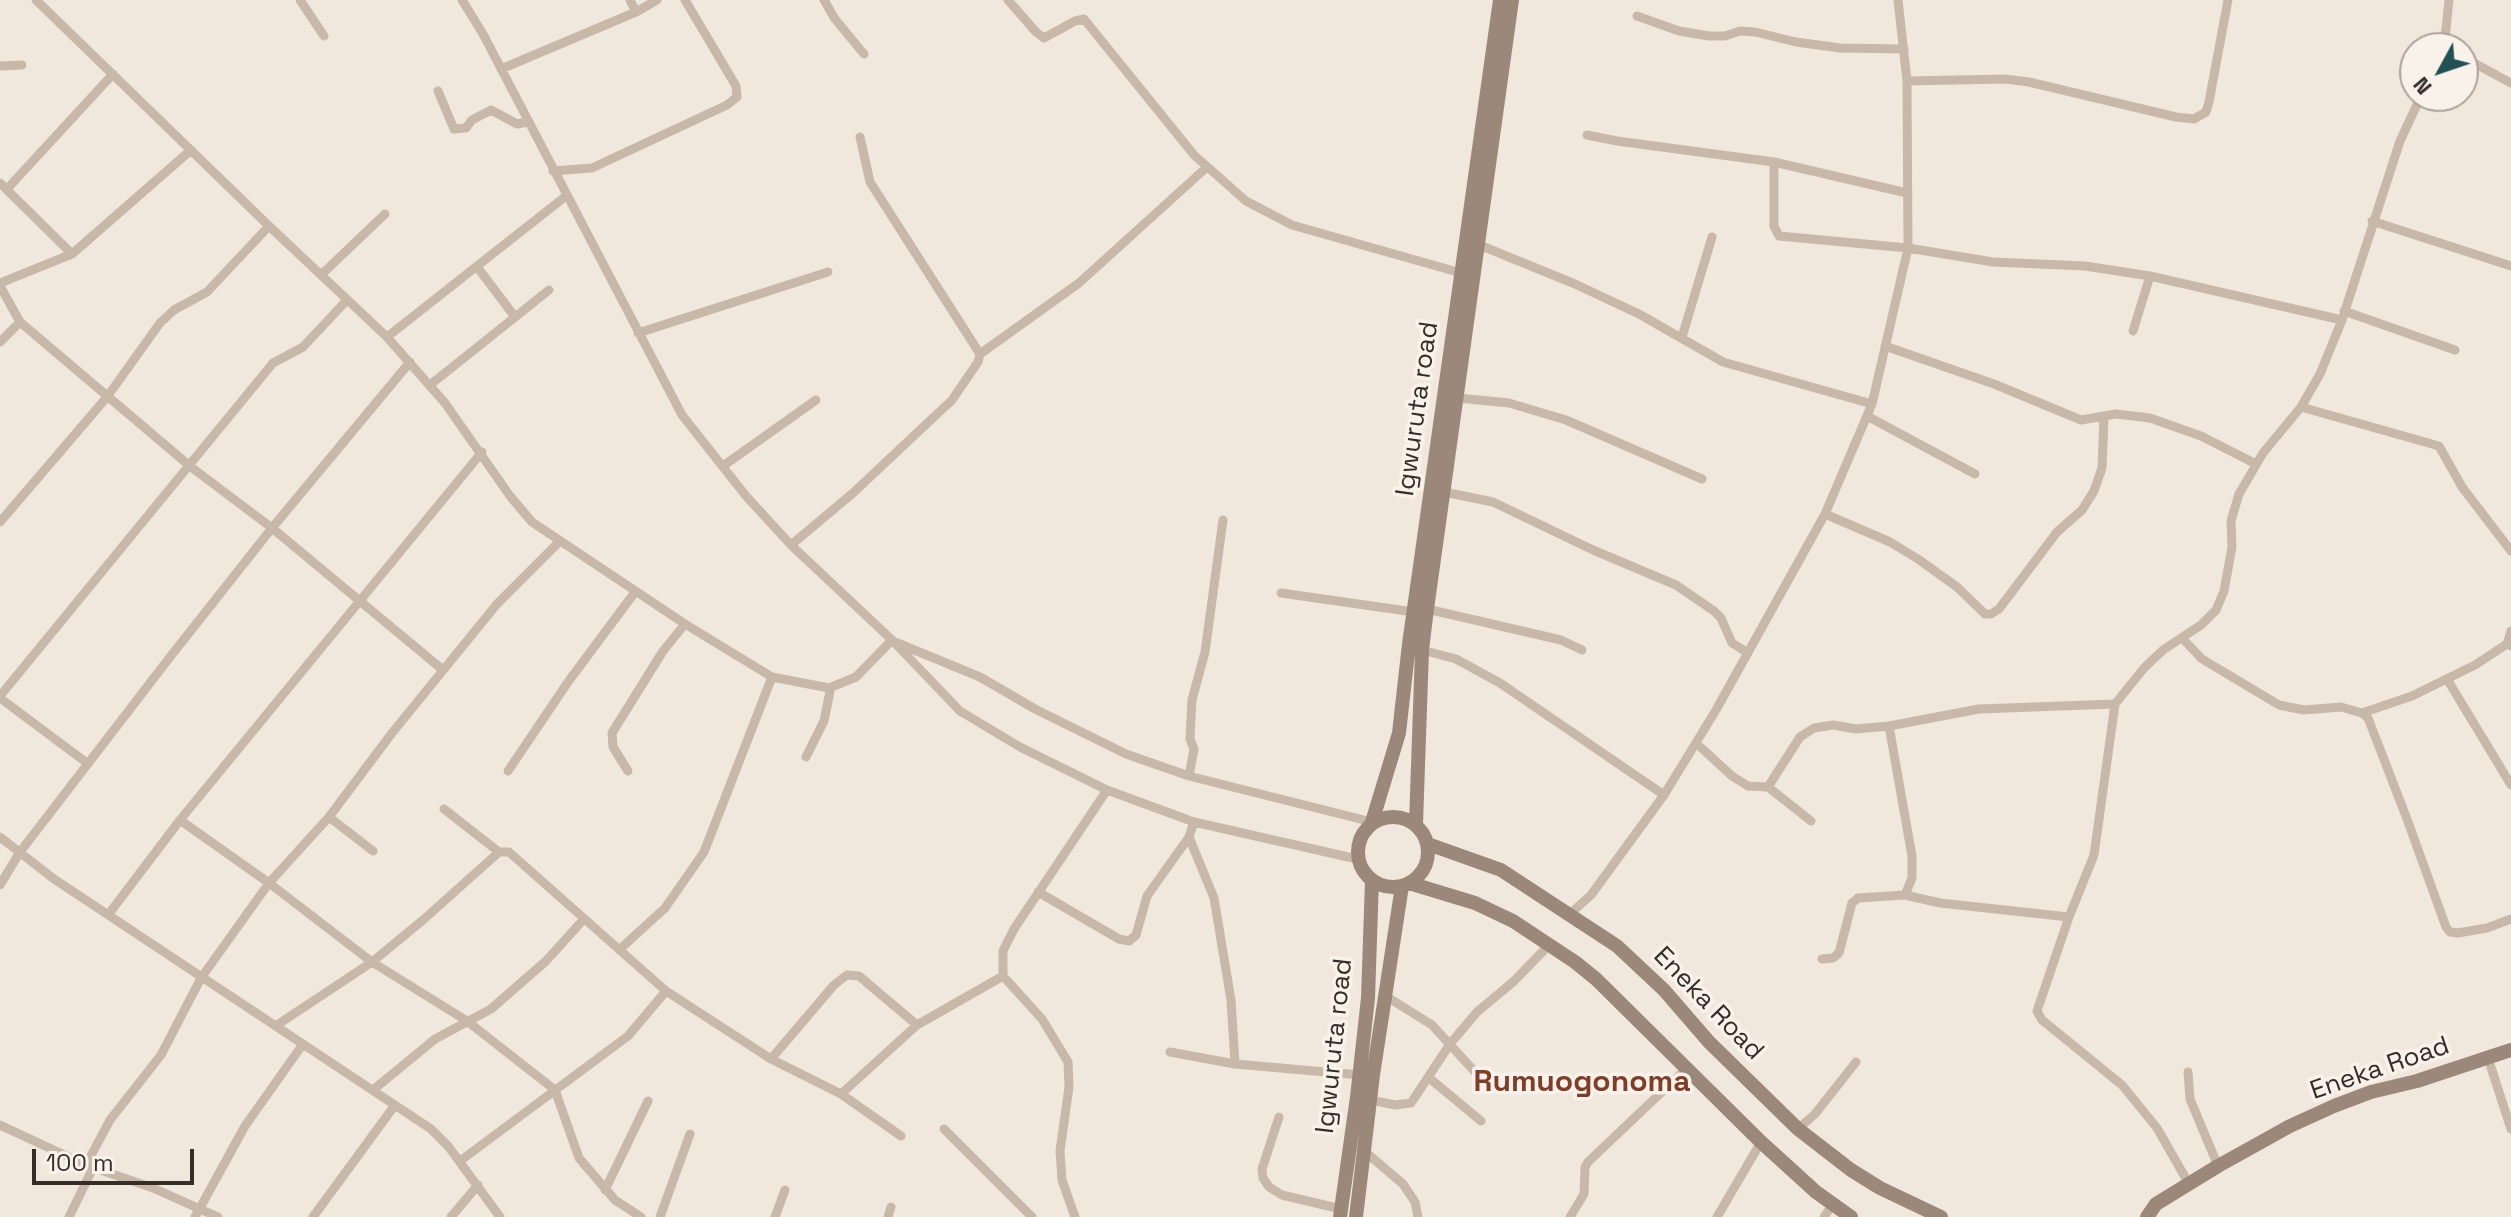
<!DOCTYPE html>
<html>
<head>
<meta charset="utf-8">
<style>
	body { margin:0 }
	#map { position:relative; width:2511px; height:1217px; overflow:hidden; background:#f1e8dd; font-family:"Space Grotesk",sans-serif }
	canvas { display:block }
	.north { position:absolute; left:2399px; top:32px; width:80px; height:80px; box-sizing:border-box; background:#f9f2ea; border:2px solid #aba39d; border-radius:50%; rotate:230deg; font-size:22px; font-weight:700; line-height:32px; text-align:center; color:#362d29 }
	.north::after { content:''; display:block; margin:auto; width:28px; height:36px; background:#215055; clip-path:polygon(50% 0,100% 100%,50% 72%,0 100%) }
	.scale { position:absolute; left:32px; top:1149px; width:162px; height:36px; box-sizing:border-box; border:4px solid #362d29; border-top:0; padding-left:10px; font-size:24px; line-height:28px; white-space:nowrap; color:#362d29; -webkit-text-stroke:6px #f9f2ea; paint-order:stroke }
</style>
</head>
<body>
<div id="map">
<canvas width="2511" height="1217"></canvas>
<div class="north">N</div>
<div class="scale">100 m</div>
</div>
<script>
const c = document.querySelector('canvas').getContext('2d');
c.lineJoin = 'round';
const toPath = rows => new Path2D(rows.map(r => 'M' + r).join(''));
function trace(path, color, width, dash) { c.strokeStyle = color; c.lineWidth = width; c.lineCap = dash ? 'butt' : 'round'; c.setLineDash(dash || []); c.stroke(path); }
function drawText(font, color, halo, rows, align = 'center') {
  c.font = font + ' "Space Grotesk",sans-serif'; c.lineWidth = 7; c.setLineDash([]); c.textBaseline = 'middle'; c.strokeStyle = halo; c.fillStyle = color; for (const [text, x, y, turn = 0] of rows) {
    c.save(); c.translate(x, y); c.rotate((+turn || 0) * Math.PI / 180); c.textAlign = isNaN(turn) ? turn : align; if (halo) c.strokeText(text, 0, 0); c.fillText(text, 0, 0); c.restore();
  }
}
trace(toPath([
	[36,0,269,226,387,337,445,403,510,496,532,522,685,624,772,677,829,688,856,677,892,640],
	[300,0,324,36],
	[462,0,483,34,682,415,746,496,791,545,892,640,960,711,1020,747,1107,790,1194,822,1357,859],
	[630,0,636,12],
	[824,0,835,19,864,54],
	[1008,0,1036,32,1044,38,1075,21,1084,19,1194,155,1246,201,1292,225,1461,273],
	[1637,16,1679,31,1709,36,1725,36,1740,31,1755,32,1796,42,1840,48,1904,49],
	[2444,48,2449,0],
	[2463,57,2511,83],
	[0,66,22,65],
	[501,69,636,12,657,0],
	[1907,81,2005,79,2029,82,2176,117,2194,119,2206,112,2209,102,2228,0],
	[438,91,454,129,466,128,472,120,491,110,517,124,528,122],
	[1587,135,1617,141,1774,162,1907,193],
	[1774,162,1774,226,1779,236,1908,248,1993,262,2085,266,2150,276,2342,320],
	[553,171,592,168,727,105,737,97,736,86,685,0],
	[0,183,72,254],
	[7,189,113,74],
	[2372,221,2511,266],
	[1477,244,1575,284,1639,314,1723,362,1872,404],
	[478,268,515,317],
	[321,275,385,214],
	[0,283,72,254,191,150],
	[0,286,20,322,191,467,272,528,443,670],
	[2344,311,2455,350],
	[2133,331,2150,276],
	[638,333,828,272],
	[387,337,566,196],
	[1682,337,1712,237],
	[0,342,20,322],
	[1885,346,1994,384,2081,420,2116,414,2150,418,2201,436,2256,464],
	[980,354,1079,283,1207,167],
	[430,385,549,290],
	[1458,398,1509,403,1566,420,1702,479],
	[2301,407,2439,446,2462,487,2511,551],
	[1867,416,1975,474],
	[723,466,816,400],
	[1444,492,1493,502,1593,550,1676,585,1714,611,1721,618,1732,643,1748,653],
	[1825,514,1890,542,1918,559,1957,587,1985,614,1991,614,1999,609,2057,532,2082,510,2094,491,2102,468,2104,418],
	[0,522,107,397,160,323,174,310,207,292,269,226],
	[791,545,853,493,952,400,978,362,980,354,870,182,860,137],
	[1281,593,1414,612],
	[1427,609,1561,640,1582,650],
	[2511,631,2507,644,2511,646],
	[2182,638,2202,659,2279,705,2304,710,2341,707,2362,713,2368,718,2407,819,2446,927,2450,932,2458,933,2487,928,2511,919],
	[895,642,980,677,1035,709,1126,754,1189,776,1372,822],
	[1422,650,1456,659,1500,683,1664,795],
	[2447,679,2511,785],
	[0,696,273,363,303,347,347,300],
	[0,698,87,763],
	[2362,713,2412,696,2475,665,2507,644],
	[1889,726,1912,856,1912,878,1905,895],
	[1696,743,1732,776,1748,786,1768,787,1811,821],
	[806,757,824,721,831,687],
	[508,771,568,682,635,592],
	[628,771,613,747,612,733,663,651,685,624],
	[1189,776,1194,749,1190,739,1192,700,1205,652,1223,520],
	[1768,787,1800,737,1814,728,1833,725,1856,729,1889,726,1979,709,2115,704],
	[444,809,499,852,509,852,666,991,771,1059,841,1094,901,1136],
	[329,817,373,851],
	[180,820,269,883,372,962,467,1021,555,1090,579,1158,615,1200,641,1217],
	[0,837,54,879,431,1129,448,1146,500,1217],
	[1189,837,1214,898,1231,1000,1235,1064],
	[0,885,20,852,170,657,272,528,410,362],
	[1038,892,1119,939,1129,941,1136,935,1147,896,1189,837,1194,822],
	[1571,913,1591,895,1664,795,1716,710,1825,514,1872,404,1908,248,1907,81,1898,0],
	[108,915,180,820,482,452],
	[619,950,665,908,704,852,772,677],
	[1822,959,1833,958,1839,953,1852,903,1858,898,1905,895,1940,903,2069,917],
	[1003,976,1042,1019,1068,1062,1069,1087,1060,1151,1062,1180,1075,1217],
	[1384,995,1432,1025,1476,1073,1493,1087],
	[277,1025,372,962,423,920,499,852],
	[1170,1052,1235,1064,1360,1075],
	[2488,1058,2511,1129],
	[771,1059,834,985,847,975,859,976,917,1025],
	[2188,1072,2190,1099,2218,1166],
	[1428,1077,1481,1121],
	[373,1090,435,1039,491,1009,546,961,584,919],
	[841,1094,917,1025,1003,976,1003,951,1014,929,1107,790],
	[1371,1100,1395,1105,1411,1103,1450,1044,1477,1012,1513,982,1549,945],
	[1279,1117,1262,1169,1263,1178,1269,1187,1282,1195,1341,1209],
	[0,1125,86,1165,153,1188,218,1217],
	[944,1129,1032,1217],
	[1798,1129,1815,1114,1856,1062],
	[1363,1150,1403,1184,1415,1202,1418,1217],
	[460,1161,628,1036,666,991],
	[86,1165,110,1120,161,1055,201,978,269,883,329,817,392,733,497,604,560,541],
	[2189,1184,2157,1128,2122,1085,2042,1020,2037,1011,2069,917,2094,855,2115,704,2144,668,2163,650,2201,625,2216,610,2224,591,2232,547,2231,521,2239,494,2263,453,2301,407,2320,374,2342,320,2400,141,2421,96],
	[605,1190,648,1101],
	[69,1217,93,1168],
	[195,1217,245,1126,303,1044],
	[313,1217,395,1105],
	[451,1217,478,1185],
	[660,1217,690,1134],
	[775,1217,785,1190],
	[888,1217,891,1207],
	[1570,1217,1584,1194,1585,1167,1588,1162,1687,1068],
	[1717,1217,1761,1142],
	[1824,1217,1833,1204]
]), '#c8b8aa', 9);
trace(toPath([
	'1358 852a35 35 0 1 1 70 0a35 35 0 1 1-70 0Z',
	[1372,822,1399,733,1409,644,1500,0],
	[1416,824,1422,650,1427,609,1512,0],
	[1428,844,1501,870,1617,946,1664,990,1709,1042,1798,1129,1851,1170,1880,1188,1941,1217],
	[1409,883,1475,903,1513,921,1575,962,1596,979,1761,1142,1816,1192,1851,1217],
	[1340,1217,1357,1097,1368,998,1372,880],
	[1356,1217,1373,1075,1402,886],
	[2147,1217,2156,1204,2218,1166,2290,1126,2334,1106,2371,1092,2417,1081,2511,1050]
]), '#9c887b', 14);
drawText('26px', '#362d29', '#f9f2ea', [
	["Igwuruta road",1418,409,-82],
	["Eneka Road",1708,1004,46],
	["Igwuruta road",1335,1046,-84],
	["Eneka Road",2380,1069,-19]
]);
drawText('bold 30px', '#803e28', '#f9f2ea', [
	["Rumuogonoma",1582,1083]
]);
</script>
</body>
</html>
